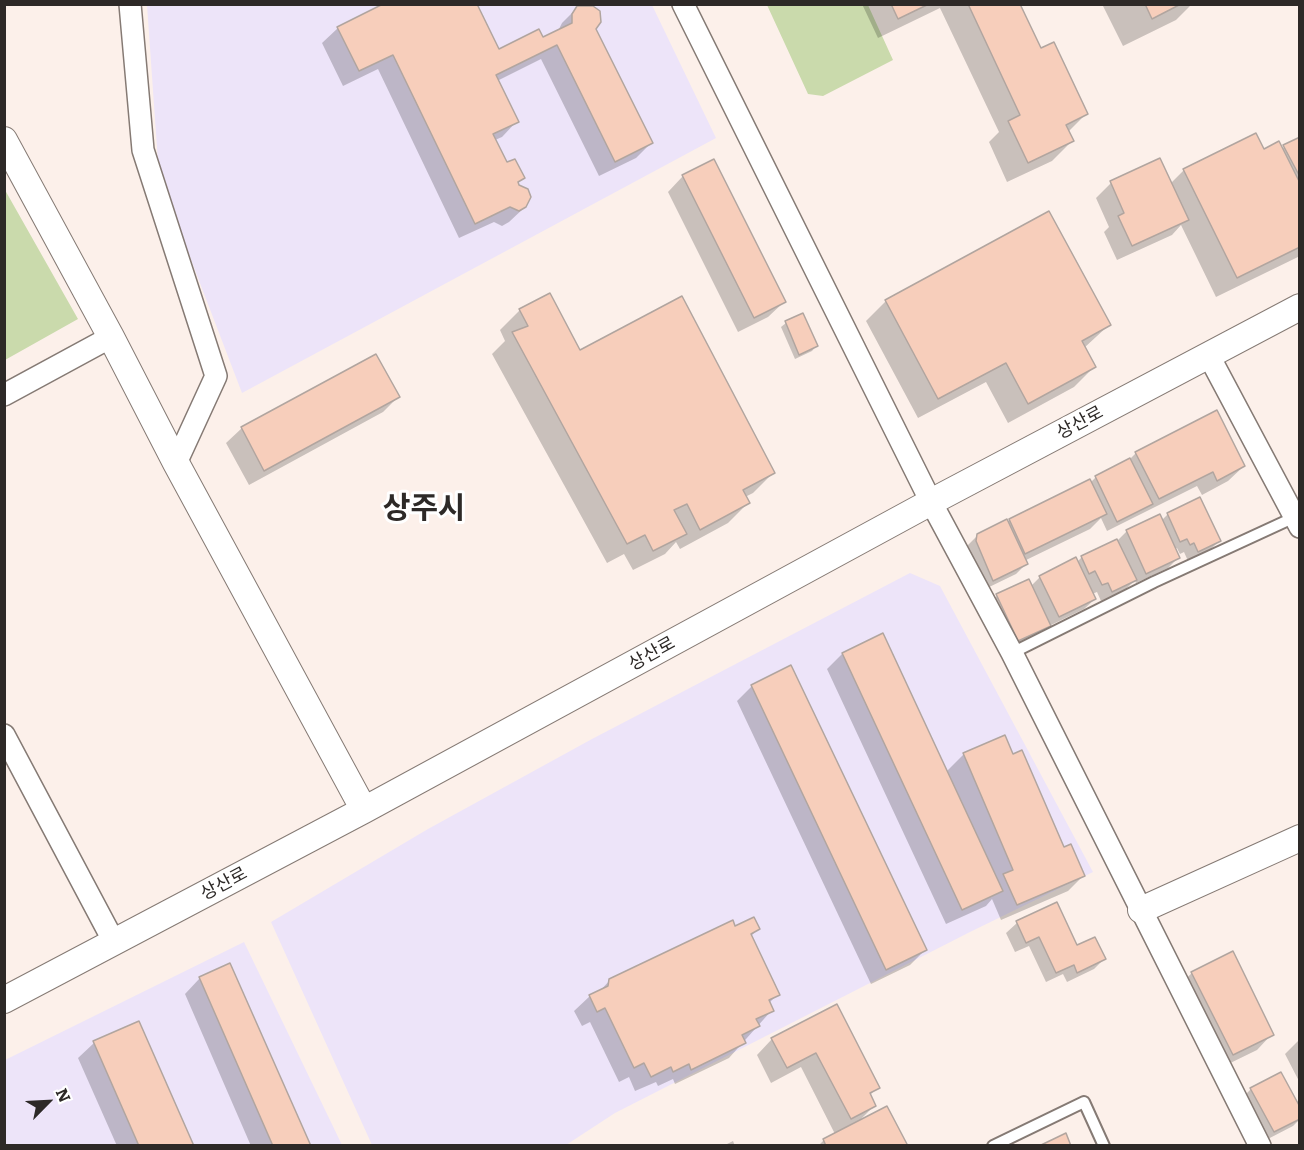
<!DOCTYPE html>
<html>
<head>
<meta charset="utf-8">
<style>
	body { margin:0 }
	#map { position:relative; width:1304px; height:1150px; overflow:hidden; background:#fcf0ea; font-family:Literata,serif }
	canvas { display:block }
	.frame { position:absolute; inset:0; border:6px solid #2d2927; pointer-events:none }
	.north { position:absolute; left:18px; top:1072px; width:60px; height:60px; -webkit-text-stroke:4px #fff; paint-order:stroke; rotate:66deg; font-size:16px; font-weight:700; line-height:24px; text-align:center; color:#2d2927 }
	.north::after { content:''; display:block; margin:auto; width:21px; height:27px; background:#2d2927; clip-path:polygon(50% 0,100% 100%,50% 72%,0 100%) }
</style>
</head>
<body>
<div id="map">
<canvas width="1304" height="1150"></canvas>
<div class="frame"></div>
<div class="north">N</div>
</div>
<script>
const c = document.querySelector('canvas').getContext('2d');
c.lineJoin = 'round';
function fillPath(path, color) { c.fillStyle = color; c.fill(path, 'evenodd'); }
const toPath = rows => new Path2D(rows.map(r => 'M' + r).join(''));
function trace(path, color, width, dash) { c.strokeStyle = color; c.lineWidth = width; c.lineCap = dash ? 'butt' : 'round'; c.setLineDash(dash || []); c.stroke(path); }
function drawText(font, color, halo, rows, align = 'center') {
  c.font = font + ' Literata,"Noto Sans KR",serif'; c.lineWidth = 6; c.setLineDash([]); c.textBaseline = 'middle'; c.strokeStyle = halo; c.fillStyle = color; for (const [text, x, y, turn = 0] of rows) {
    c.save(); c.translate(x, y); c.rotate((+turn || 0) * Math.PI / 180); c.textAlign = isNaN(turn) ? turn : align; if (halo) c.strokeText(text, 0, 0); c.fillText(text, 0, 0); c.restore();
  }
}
fillPath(toPath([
	[147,5,652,5,716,138,242,393,159,176],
	[910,573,940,586,1093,872,970,932,615,1113,566,1145,372,1145,271,922,428,829,592,739],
	[244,942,342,1145,5,1146,5,1060]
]), '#ede4f9');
fillPath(toPath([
	[767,5,868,5,893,60,823,96,808,94],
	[5,190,78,319,5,360,4,360]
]), '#cadaac');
fillPath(toPath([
	[586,4,593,7,594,29,651,143,636,158,599,176,541,59,497,81,517,121,502,137,495,140,507,164,523,178,517,184,525,207,509,222,502,226,494,222,459,238,378,69,343,86,322,43,338,28,499,51,543,39,558,31,562,23,578,7],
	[862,4,1018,4,1040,50,1086,114,1068,132,1072,141,1052,161,1007,182,989,142,999,132,940,8,878,38],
	[1102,4,1192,4,1176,20,1123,46],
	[1300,138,1300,256,1216,297,1181,225,1172,235,1117,260,1104,232,1109,227,1096,198,1111,183,1170,184,1184,170,1263,151,1281,149],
	[683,176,784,302,768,317,738,332,668,192],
	[886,301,1109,325,1084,348,1094,367,1074,387,1008,423,986,382,918,418,866,321],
	[520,310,579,352,773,473,753,493,745,497,748,503,728,523,680,549,676,542,665,554,633,570,624,554,607,563,492,354,505,341,500,330],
	[786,323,816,346,812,351,795,359,781,327],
	[398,397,383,412,249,485,226,443,242,428],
	[1136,453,1244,466,1228,481,1202,495,1197,486,1107,531,1101,518,1090,529,1024,561,1026,564,1016,574,983,590,966,552,968,545,978,535,1090,483,1096,477,1128,461],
	[1199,499,1219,541,1209,551,1188,561,1184,552,1180,554,1177,548,1174,549,1178,558,1168,568,1136,583,1135,580,1125,590,1101,601,1097,592,1092,594,1095,599,1084,609,1049,626,1039,636,1008,651,987,606,997,596,1031,586,1040,577,1077,562,1082,557,1117,541,1127,531,1161,521,1168,514],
	[842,654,946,772,963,755,1004,737,1063,849,1083,876,1068,891,1001,920,992,899,986,906,946,924,827,669],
	[752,686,925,950,910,965,871,984,737,701],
	[1056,904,1077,947,1104,959,1094,969,1067,982,1063,974,1046,982,1029,946,1015,952,1006,933,1017,923],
	[734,928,758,929,750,937,778,994,769,1003,772,1010,729,1058,675,1084,673,1079,658,1086,656,1082,635,1091,629,1077,619,1082,590,1022,582,1026,574,1011,590,996,599,992,610,980],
	[1192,973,1272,1034,1257,1050,1218,1069,1176,988],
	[200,978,309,1146,251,1146,185,994],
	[837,1006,878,1087,869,1096,874,1106,858,1122,906,1146,818,1146,824,1140,835,1134,801,1067,771,1083,757,1055,772,1039],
	[138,1023,192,1146,117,1146,78,1058,94,1043],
	[1300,1039,1300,1083,1285,1054],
	[1251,1089,1300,1119,1293,1126,1264,1141,1241,1099],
	[733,1141,735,1146,723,1146]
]), '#0003');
const building = toPath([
	[383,4,477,4,499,49,539,29,543,37,572,23,572,14,577,6,593,6,600,11,601,22,596,29,653,143,615,162,557,45,496,75,519,122,493,134,507,162,515,159,525,178,518,182,519,185,528,189,531,197,526,207,519,211,510,207,475,224,393,55,359,71,337,27,383,4],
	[891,4,929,4,898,19,891,4],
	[968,4,1020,4,1041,48,1054,42,1088,114,1066,125,1074,141,1028,163,1008,121,1020,115,968,4],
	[1145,4,1181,4,1152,19,1145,4],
	[1256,133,1264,149,1279,141,1300,183,1300,247,1237,278,1183,169,1256,133],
	[1300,137,1300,177,1283,145,1300,137],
	[1160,158,1189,220,1132,246,1118,216,1124,213,1110,181,1160,158],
	[714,159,786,302,754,318,682,175,714,159],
	[1049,211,1111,325,1082,341,1096,367,1028,404,1006,363,938,399,885,300,1049,211],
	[550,293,580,350,682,296,775,473,743,490,750,503,700,530,687,504,674,510,687,534,653,551,645,535,627,544,512,332,528,326,519,309,550,293],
	[803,313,818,346,799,355,785,321,803,313],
	[376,354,400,397,264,471,241,427,376,354],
	[1217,410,1245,466,1217,481,1213,472,1159,499,1135,452,1217,410],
	[1130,458,1153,504,1117,522,1095,476,1130,458],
	[1090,479,1107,514,1025,554,1009,519,1090,479],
	[1200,497,1221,541,1198,552,1194,543,1190,545,1187,539,1180,542,1167,513,1200,497],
	[1160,514,1180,558,1146,574,1126,530,1160,514],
	[1007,519,1028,564,993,581,976,541,977,534,1007,519],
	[1117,539,1137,580,1112,592,1108,583,1102,585,1095,571,1089,574,1081,556,1117,539],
	[1076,557,1096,599,1059,617,1039,576,1076,557],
	[1029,579,1051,626,1018,641,996,594,1029,579],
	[883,633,1003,891,962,910,842,653,883,633],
	[791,665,927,950,886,970,751,685,791,665],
	[1005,735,1013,754,1022,750,1064,847,1071,844,1085,876,1017,905,1003,874,1013,870,963,753,1005,735],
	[1057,902,1077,945,1095,937,1106,959,1077,973,1074,965,1056,973,1039,937,1026,943,1016,921,1057,902],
	[754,917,760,929,751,934,780,995,769,1000,774,1011,756,1019,760,1026,742,1035,746,1043,691,1070,689,1064,673,1072,671,1067,651,1077,644,1063,634,1068,605,1008,597,1012,589,995,608,986,609,979,733,920,735,926,754,917],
	[1233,951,1274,1035,1233,1055,1191,972,1233,951],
	[230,963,311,1146,273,1146,199,977,230,963],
	[837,1004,880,1088,870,1093,876,1106,851,1119,816,1053,787,1068,771,1038,837,1004],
	[139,1021,194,1146,139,1146,93,1041,139,1021],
	[1281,1072,1300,1107,1300,1119,1274,1132,1250,1088,1281,1072],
	[887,1106,908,1146,826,1146,823,1139,887,1106],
	[1066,1133,1071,1146,1039,1146,1066,1133]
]);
fillPath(building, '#f7cebb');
trace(building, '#b1a59f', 1.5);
const service = toPath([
	[1012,653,1154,582,1295,517],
	[993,1146,1084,1102,1104,1146]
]);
const minor = toPath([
	[130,4,143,150,216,376,176,463],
	[683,4,931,502,1012,653,1260,1146],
	[1209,356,1300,527],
	[4,395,111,337],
	[4,735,114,942]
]);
const tertiary = toPath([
	[4,140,111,337,176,463,364,810],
	[1141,910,1300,838],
	[4,1000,364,810,931,502,1300,307]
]);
trace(service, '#857a74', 14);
trace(minor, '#857a74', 24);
trace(tertiary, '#857a74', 28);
trace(service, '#fff', 10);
trace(minor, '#fff', 21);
trace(tertiary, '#fff', 26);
drawText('18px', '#2d2927', '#fff', [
	["상산로",1080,423,-28],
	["상산로",652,654,-29],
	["상산로",224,884,-28]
]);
drawText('bold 30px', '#2d2927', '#fff', [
	["상주시",424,509]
]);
</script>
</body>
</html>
